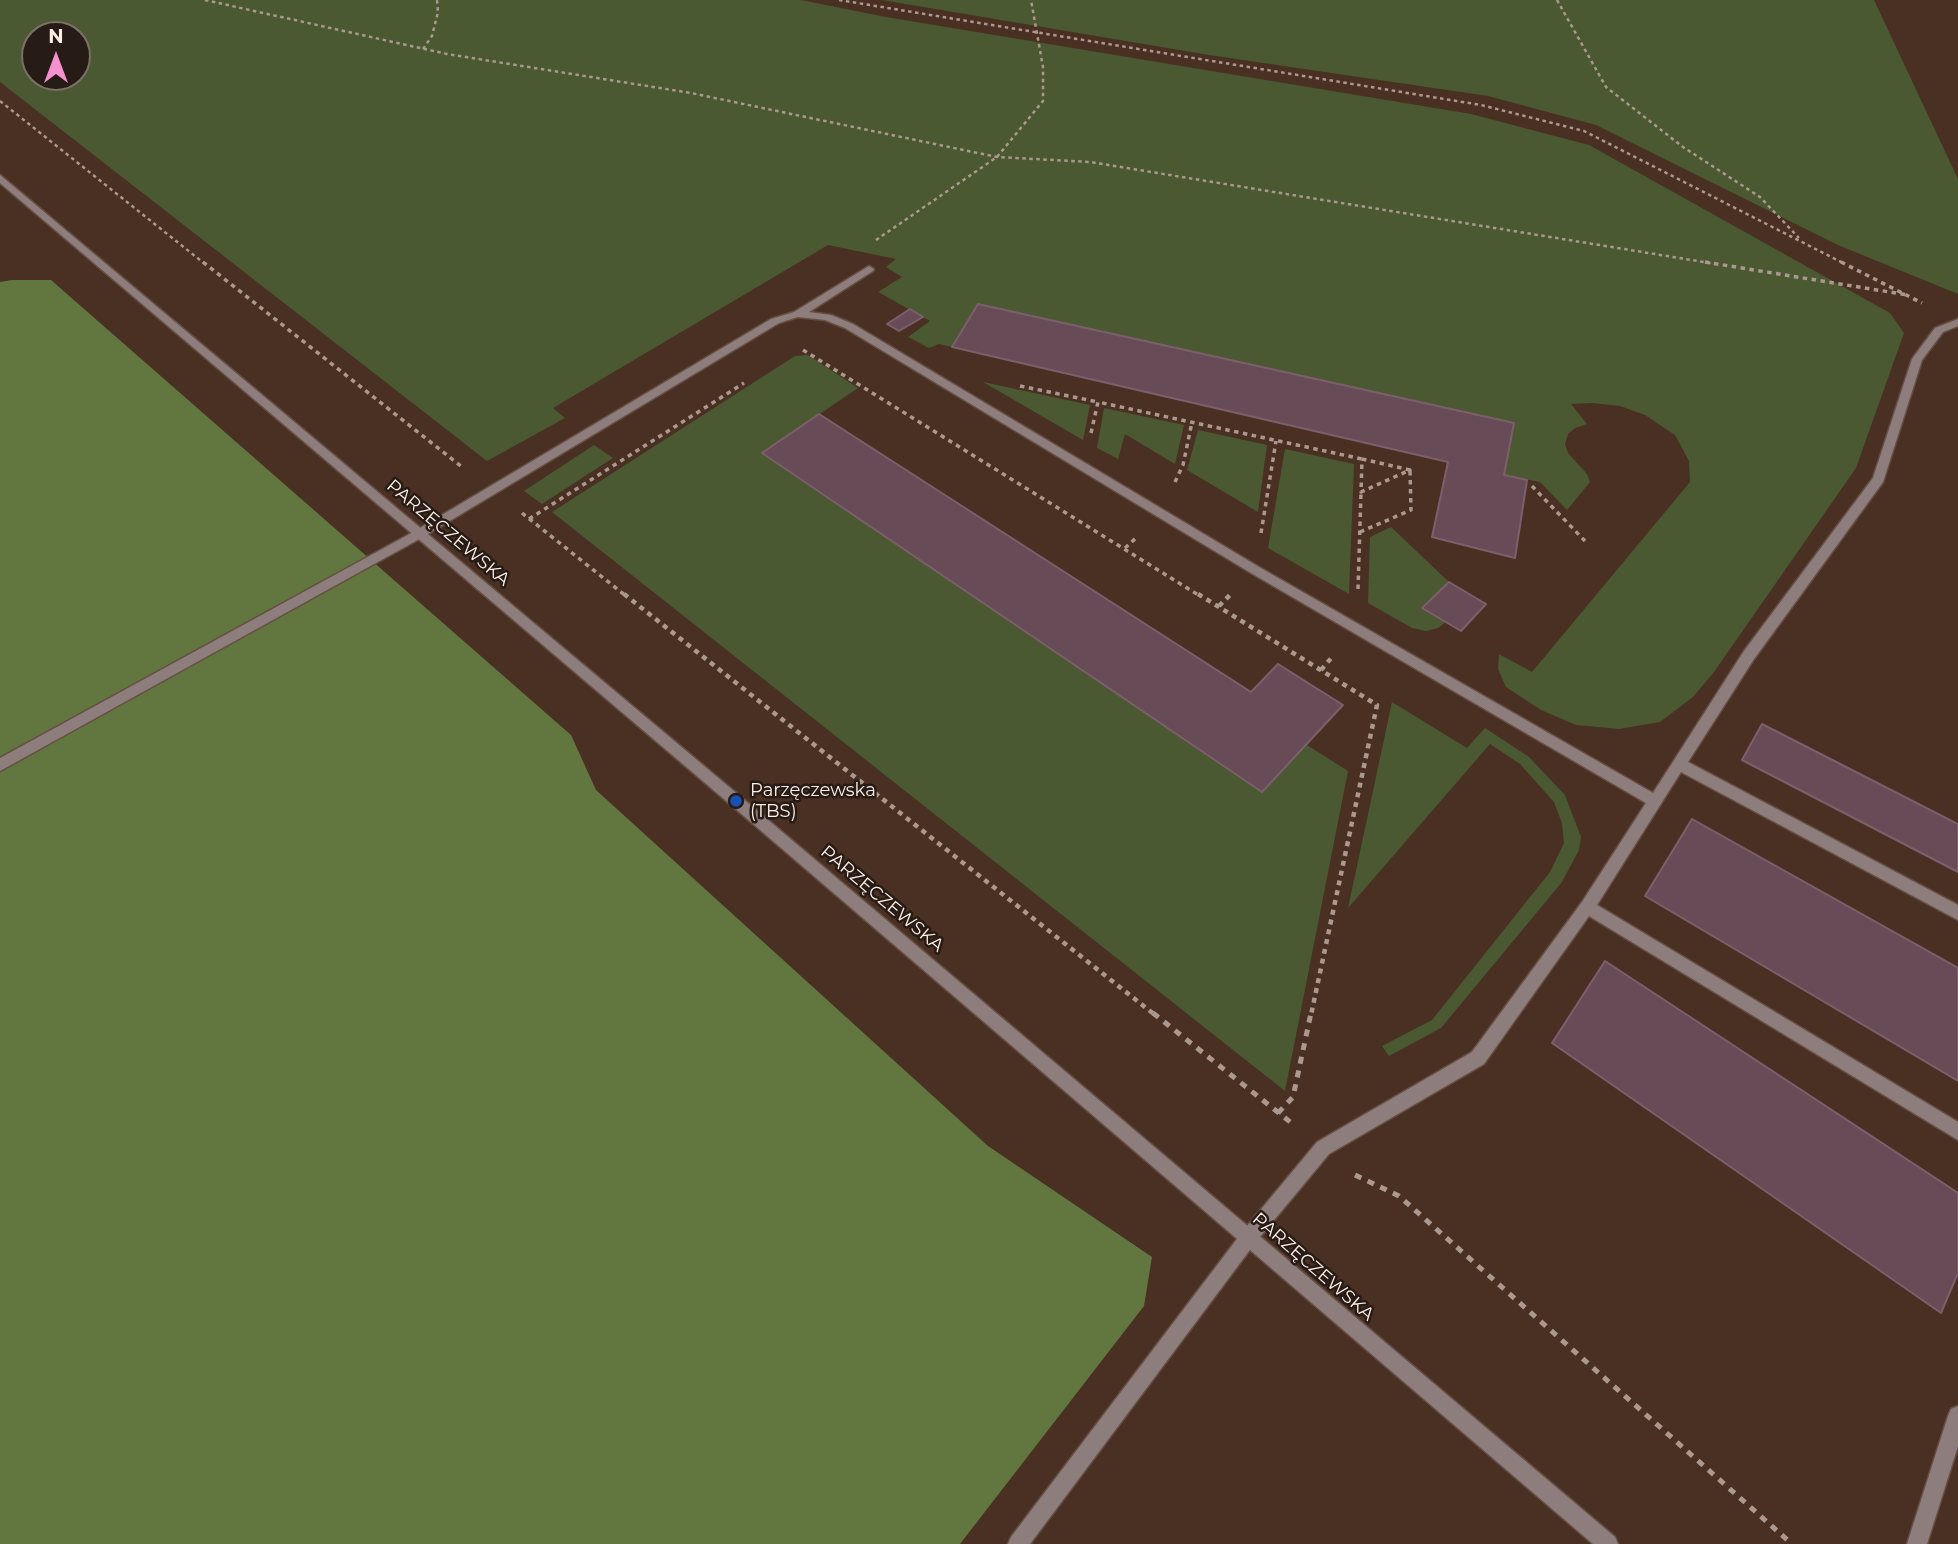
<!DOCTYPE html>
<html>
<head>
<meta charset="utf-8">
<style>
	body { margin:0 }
	#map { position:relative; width:1958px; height:1544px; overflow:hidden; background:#493023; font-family:Montserrat,sans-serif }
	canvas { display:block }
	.north { position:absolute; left:21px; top:21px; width:70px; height:70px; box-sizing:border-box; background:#261b15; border:2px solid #7d6f69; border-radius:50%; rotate:0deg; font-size:19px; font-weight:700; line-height:28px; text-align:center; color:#ffeee6 }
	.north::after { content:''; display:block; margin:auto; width:24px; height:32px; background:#f690cf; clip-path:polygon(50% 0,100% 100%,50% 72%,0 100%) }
</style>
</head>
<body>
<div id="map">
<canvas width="1958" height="1544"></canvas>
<div class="north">N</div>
</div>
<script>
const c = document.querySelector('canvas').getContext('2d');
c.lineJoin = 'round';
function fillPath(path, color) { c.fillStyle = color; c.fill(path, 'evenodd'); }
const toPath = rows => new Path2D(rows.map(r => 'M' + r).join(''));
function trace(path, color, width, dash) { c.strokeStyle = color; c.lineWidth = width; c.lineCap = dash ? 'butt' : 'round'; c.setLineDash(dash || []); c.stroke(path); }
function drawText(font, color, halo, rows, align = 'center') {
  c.font = font + ' Montserrat,sans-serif'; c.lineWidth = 5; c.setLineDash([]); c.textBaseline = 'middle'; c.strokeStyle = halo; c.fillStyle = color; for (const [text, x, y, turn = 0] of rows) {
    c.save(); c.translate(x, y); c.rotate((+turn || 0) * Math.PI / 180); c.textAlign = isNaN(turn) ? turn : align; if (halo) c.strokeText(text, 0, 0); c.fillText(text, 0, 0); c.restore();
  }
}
fillPath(toPath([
	[0,0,801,0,886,17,1471,114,1589,145,1890,313,1904,333,1856,468,1714,672,1693,697,1660,722,1619,729,1576,725,1541,710,1506,687,1498,669,1499,654,1532,672,1690,482,1689,461,1675,435,1645,415,1620,406,1592,403,1571,404,1587,424,1575,428,1568,434,1565,444,1568,453,1587,474,1590,482,1567,510,1540,482,1504,475,1514,424,979,304,952,347,939,344,929,348,908,337,930,321,878,292,902,277,886,267,896,259,828,245,553,408,565,418,487,461,0,82],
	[35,35,77,35,77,77,35,77],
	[882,0,1874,0,1958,179,1958,294,1838,245,1596,125,1488,96,1209,55],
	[808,355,858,388,762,453,1262,791,1307,745,1348,771,1285,1091,552,512,795,356],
	[983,382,1090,405,1083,440],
	[1104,408,1184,425,1175,464,1125,434,1118,459,1097,448],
	[1198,430,1267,445,1258,512,1187,470],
	[594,445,613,458,542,504,524,491],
	[1285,449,1354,464,1349,594,1268,548],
	[1391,527,1449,582,1423,608,1446,622,1438,628,1426,631,1412,628,1368,603,1370,537],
	[1392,702,1467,748,1485,728,1529,757,1565,795,1581,837,1579,850,1562,882,1441,1028,1389,1056,1382,1046,1432,1020,1550,872,1564,843,1562,823,1554,802,1520,764,1490,744,1348,908]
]), '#4a5932');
fillPath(toPath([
	[12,280,51,280,571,735,596,790,988,1146,1152,1257,1144,1306,960,1544,0,1544,0,282]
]), '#62773f');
const building = toPath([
	[978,304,1514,423,1504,475,1527,480,1515,558,1432,537,1448,462,952,347,978,304],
	[910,309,923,317,899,331,887,324,910,309],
	[819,414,1251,692,1278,664,1343,705,1262,792,762,453,819,414],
	[1449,582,1486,604,1461,631,1422,608,1449,582],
	[1762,724,1958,824,1958,872,1742,760,1762,724],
	[1692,819,1958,968,1958,1081,1645,896,1692,819],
	[1605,961,1958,1193,1958,1273,1941,1313,1552,1043,1605,961]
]);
fillPath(building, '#674b57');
trace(building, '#7d5f6c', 2);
const service = toPath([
	[869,266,874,269,873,271,809,312,831,315,853,324,1259,567,1653,793,1744,651,1873,478,1912,359,1935,328,1958,319,1958,326,1943,332,1922,360,1883,482,1754,659,1688,762,1958,905,1958,920,1681,772,1597,905,1958,1122,1958,1140,1589,916,1484,1064,1329,1154,1255,1243,1030,1544,1008,1544,1011,1537,1243,1231,1317,1142,1472,1052,1582,902,1646,803,1251,573,845,328,825,320,798,317,779,323,423,537,0,771,0,758,415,531,771,319,794,312,869,266],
	[1958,1406,1958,1446,1927,1544,1907,1544,1948,1416,1951,1409,1958,1406]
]);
const tertiary = toPath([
	[0,175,741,797,1615,1537,1618,1544,1593,1544,731,805,0,183,0,175]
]);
trace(service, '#664e42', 3);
trace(tertiary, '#664e42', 3);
trace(toPath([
	[205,0,447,54,691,93,997,157,1090,162,1716,264],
	[839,0,1481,105,1584,131,1845,264],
	[1557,0,1606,87,1683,147,1760,197,1799,238],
	[423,49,432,36,438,12,437,0],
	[0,101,205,264],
	[876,240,997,157,1043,101,1043,67,1031,0]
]), '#ac988e', 2.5, [3.5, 3.5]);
trace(toPath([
	[203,262,462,467],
	[1705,262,1908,295],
	[1841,262,1922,303],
	[803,350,1200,596],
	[1020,386,1098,402],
	[1091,433,1098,402,1362,459],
	[1362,459,1410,470,1361,492,1362,459],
	[1175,482,1183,465,1192,422],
	[1532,486,1585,541],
	[522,513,626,596],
	[529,519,744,383],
	[1360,532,1411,510,1410,470],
	[1261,533,1276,441],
	[1125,548,1137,537],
	[1358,589,1361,492]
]), '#ac988e', 3.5, [4.5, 4.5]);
trace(toPath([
	[624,594,1155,1015],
	[1198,594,1377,705,1311,1015],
	[1219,606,1231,594],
	[1321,670,1333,656]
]), '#ac988e', 4.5, [5, 5]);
trace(toPath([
	[1153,1013,1294,1125],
	[1278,1113,1293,1097,1311,1013],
	[1355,1175,1399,1196,1792,1544]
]), '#ac988e', 5, [7, 7]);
fillPath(service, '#8d7e7d');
fillPath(tertiary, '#8d7e7d');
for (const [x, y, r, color] of [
	[736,801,7,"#1a4fb4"]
]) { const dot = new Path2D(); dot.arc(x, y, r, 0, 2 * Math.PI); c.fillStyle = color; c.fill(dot); trace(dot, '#261b15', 2.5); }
drawText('18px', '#ffeee6', '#261b15', [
	["PARZĘCZEWSKA",448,533,40],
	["PARZĘCZEWSKA",882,899,40],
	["PARZĘCZEWSKA",1313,1267,41]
]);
drawText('18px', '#ffeee6', '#261b15', [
	["Parzęczewska",750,791],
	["(TBS)",750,812]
], 'left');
</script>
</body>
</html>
